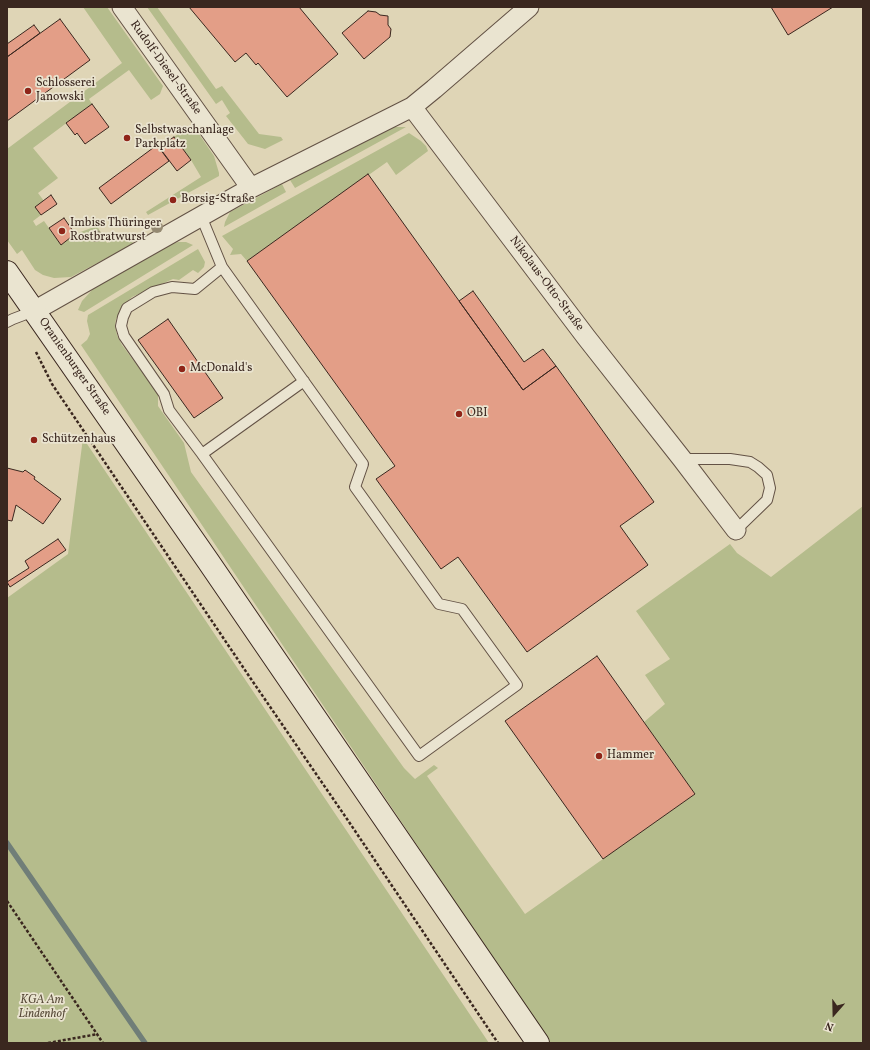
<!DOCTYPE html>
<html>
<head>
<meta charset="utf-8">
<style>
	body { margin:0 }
	#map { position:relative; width:870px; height:1050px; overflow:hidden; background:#dfd5b6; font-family:Vollkorn,serif }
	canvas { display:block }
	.frame { position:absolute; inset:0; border:8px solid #3a271f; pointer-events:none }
	.north { position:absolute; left:814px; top:994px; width:40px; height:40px; -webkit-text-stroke:3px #eae4d0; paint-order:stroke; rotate:200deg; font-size:11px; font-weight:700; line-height:16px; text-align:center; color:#3a271f }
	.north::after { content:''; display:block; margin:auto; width:14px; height:18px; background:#3a271f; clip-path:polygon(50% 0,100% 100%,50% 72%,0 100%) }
</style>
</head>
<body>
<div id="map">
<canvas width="870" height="1050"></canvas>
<div class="frame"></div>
<div class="north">N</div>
</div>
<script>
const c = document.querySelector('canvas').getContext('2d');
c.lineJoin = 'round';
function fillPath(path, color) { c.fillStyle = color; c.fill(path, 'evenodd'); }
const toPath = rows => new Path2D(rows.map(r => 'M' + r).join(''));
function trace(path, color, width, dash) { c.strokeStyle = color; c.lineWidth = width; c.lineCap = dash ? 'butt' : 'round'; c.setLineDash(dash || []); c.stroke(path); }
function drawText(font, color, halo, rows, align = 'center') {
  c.font = font + ' Vollkorn,serif'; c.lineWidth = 3.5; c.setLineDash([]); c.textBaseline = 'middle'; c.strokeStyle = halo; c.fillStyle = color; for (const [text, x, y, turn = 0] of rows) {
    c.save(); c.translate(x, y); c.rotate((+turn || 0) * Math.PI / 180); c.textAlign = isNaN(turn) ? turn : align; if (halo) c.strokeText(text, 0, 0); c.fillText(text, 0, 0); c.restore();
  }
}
fillPath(toPath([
	[83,7,107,7,163,86,160,94,151,100,129,70,89,99,92,104,33,148,58,178,38,193,44,201,36,207,41,215,33,221,36,226,44,221,61,245,75,234,97,226,107,243,130,233,133,244,71,277,54,278,43,275,35,270,22,250,17,254,7,240,7,149,122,63],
	[147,7,157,7,216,89,222,86,259,134,281,137,283,140,265,149,248,144,226,116,230,113,222,100,216,104],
	[391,127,406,127,295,188,290,180,379,132],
	[186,128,197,131,214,156,219,173,219,176,148,215,146,212,201,177,191,160,174,137],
	[409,133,421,141,426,146,428,151,396,175,387,162,247,261,241,254,230,255,233,249,222,236],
	[282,184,286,192,224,227,225,222,230,212],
	[178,242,186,242,193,245,84,312,78,310,82,301,93,289,172,244],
	[198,249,205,262,204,267,198,273,193,270,179,280,173,279,132,297,127,302,116,319,115,325,117,335,122,345,158,393,158,406,184,443,191,472,404,768,415,779,434,765,438,768,427,776,525,914,695,794,644,722,665,704,645,675,670,659,636,611,730,544,737,553,771,577,863,506,863,1043,550,1043,81,345,87,340,90,334,87,321,88,315],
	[83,438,489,1043,7,1043,7,598,68,554]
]), '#b5bc8c');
trace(toPath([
	[7,843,145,1043]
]), '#707e78', 5.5);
const building = toPath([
	[189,7,299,7,338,54,287,97,258,63,256,65,246,53,235,62,189,7],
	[771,7,833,7,788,35,771,7],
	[368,11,376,12,380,15,388,16,388,25,391,29,390,37,364,59,342,33,368,11],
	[60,19,90,60,7,121,7,57,60,19],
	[34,25,40,33,7,57,7,44,34,25],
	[92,104,109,127,85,144,77,133,75,135,66,123,92,104],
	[174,137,191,160,177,171,159,147,174,137],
	[157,145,169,161,111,204,99,188,157,145],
	[368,174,523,390,556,366,654,502,620,526,648,565,527,652,458,557,441,569,376,479,395,466,247,261,368,174],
	[51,195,57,204,41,215,35,207,51,195],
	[64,218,75,234,61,245,49,228,64,218],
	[473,291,524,362,543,349,556,366,523,390,459,301,473,291],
	[168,319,223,398,194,418,138,340,168,319],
	[7,468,23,472,25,470,35,477,34,479,61,499,43,524,16,505,12,521,7,520,7,468],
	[58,539,66,550,10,587,7,582,29,568,25,561,58,539],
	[597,656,695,794,603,859,505,721,597,656]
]);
fillPath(building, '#e39e87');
trace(building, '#3a271f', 1);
const lane = toPath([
	[201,216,222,267,363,464,355,487,439,604,462,609,517,685,419,756,202,454,304,381],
	[7,322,13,319,34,311],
	[202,454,169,410,164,394,124,336,121,326,123,317,127,308,153,292,172,287,195,289,222,267],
	[682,459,730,459,750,462,758,467,767,475,770,488,767,500,736,530]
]);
const street = toPath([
	[122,7,251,188],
	[412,107,586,337,682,459,736,530],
	[34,311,251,188,412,107,434,89,529,7]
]);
const secondary = toPath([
	[7,272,208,561,538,1043]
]);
trace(lane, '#635245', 12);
trace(street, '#635245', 21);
trace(secondary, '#3a271f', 24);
trace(toPath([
	[36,352,52,384,251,679,347,819,498,1043],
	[7,901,103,1043],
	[48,1043,98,1034]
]), '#3a271f', 2.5, [3, 2]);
trace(lane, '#eae4d0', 10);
trace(street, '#eae4d0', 19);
trace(secondary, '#eae4d0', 22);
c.fillStyle = '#958a72';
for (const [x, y] of [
	[157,227],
	[96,236]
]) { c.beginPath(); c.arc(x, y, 6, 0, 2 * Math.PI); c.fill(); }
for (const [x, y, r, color] of [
	[28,91,4,"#8f2418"],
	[127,138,4,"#8f2418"],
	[173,200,4,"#8f2418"],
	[62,231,4,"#8f2418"],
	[182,369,4,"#8f2418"],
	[459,414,4,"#8f2418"],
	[34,440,4,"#8f2418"],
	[599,756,4,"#8f2418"]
]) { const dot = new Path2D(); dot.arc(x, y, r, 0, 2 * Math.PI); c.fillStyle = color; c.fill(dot); trace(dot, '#eae4d0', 1.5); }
drawText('12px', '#3a271f', '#eae4d0', [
	["Rudolf-Diesel-Straße",165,68,54],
	["Nikolaus-Otto-Straße",546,284,53],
	["Oranienburger Straße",74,367,55]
]);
drawText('12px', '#3a271f', '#eae4d0', [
	["Schlosserei",36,84],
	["Janowski",36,98],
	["Selbstwaschanlage",135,131],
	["Parkplatz",135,145],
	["Borsig-Straße",181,200],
	["Imbiss Thüringer",70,224],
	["Rostbratwurst",70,238],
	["McDonald's",190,369],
	["OBI",467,414],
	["Schützenhaus",42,440],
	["Hammer",607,756]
], 'left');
drawText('italic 12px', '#594c3a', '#eae4d0', [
	["KGA Am",42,1001],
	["Lindenhof",42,1015]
]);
</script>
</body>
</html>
